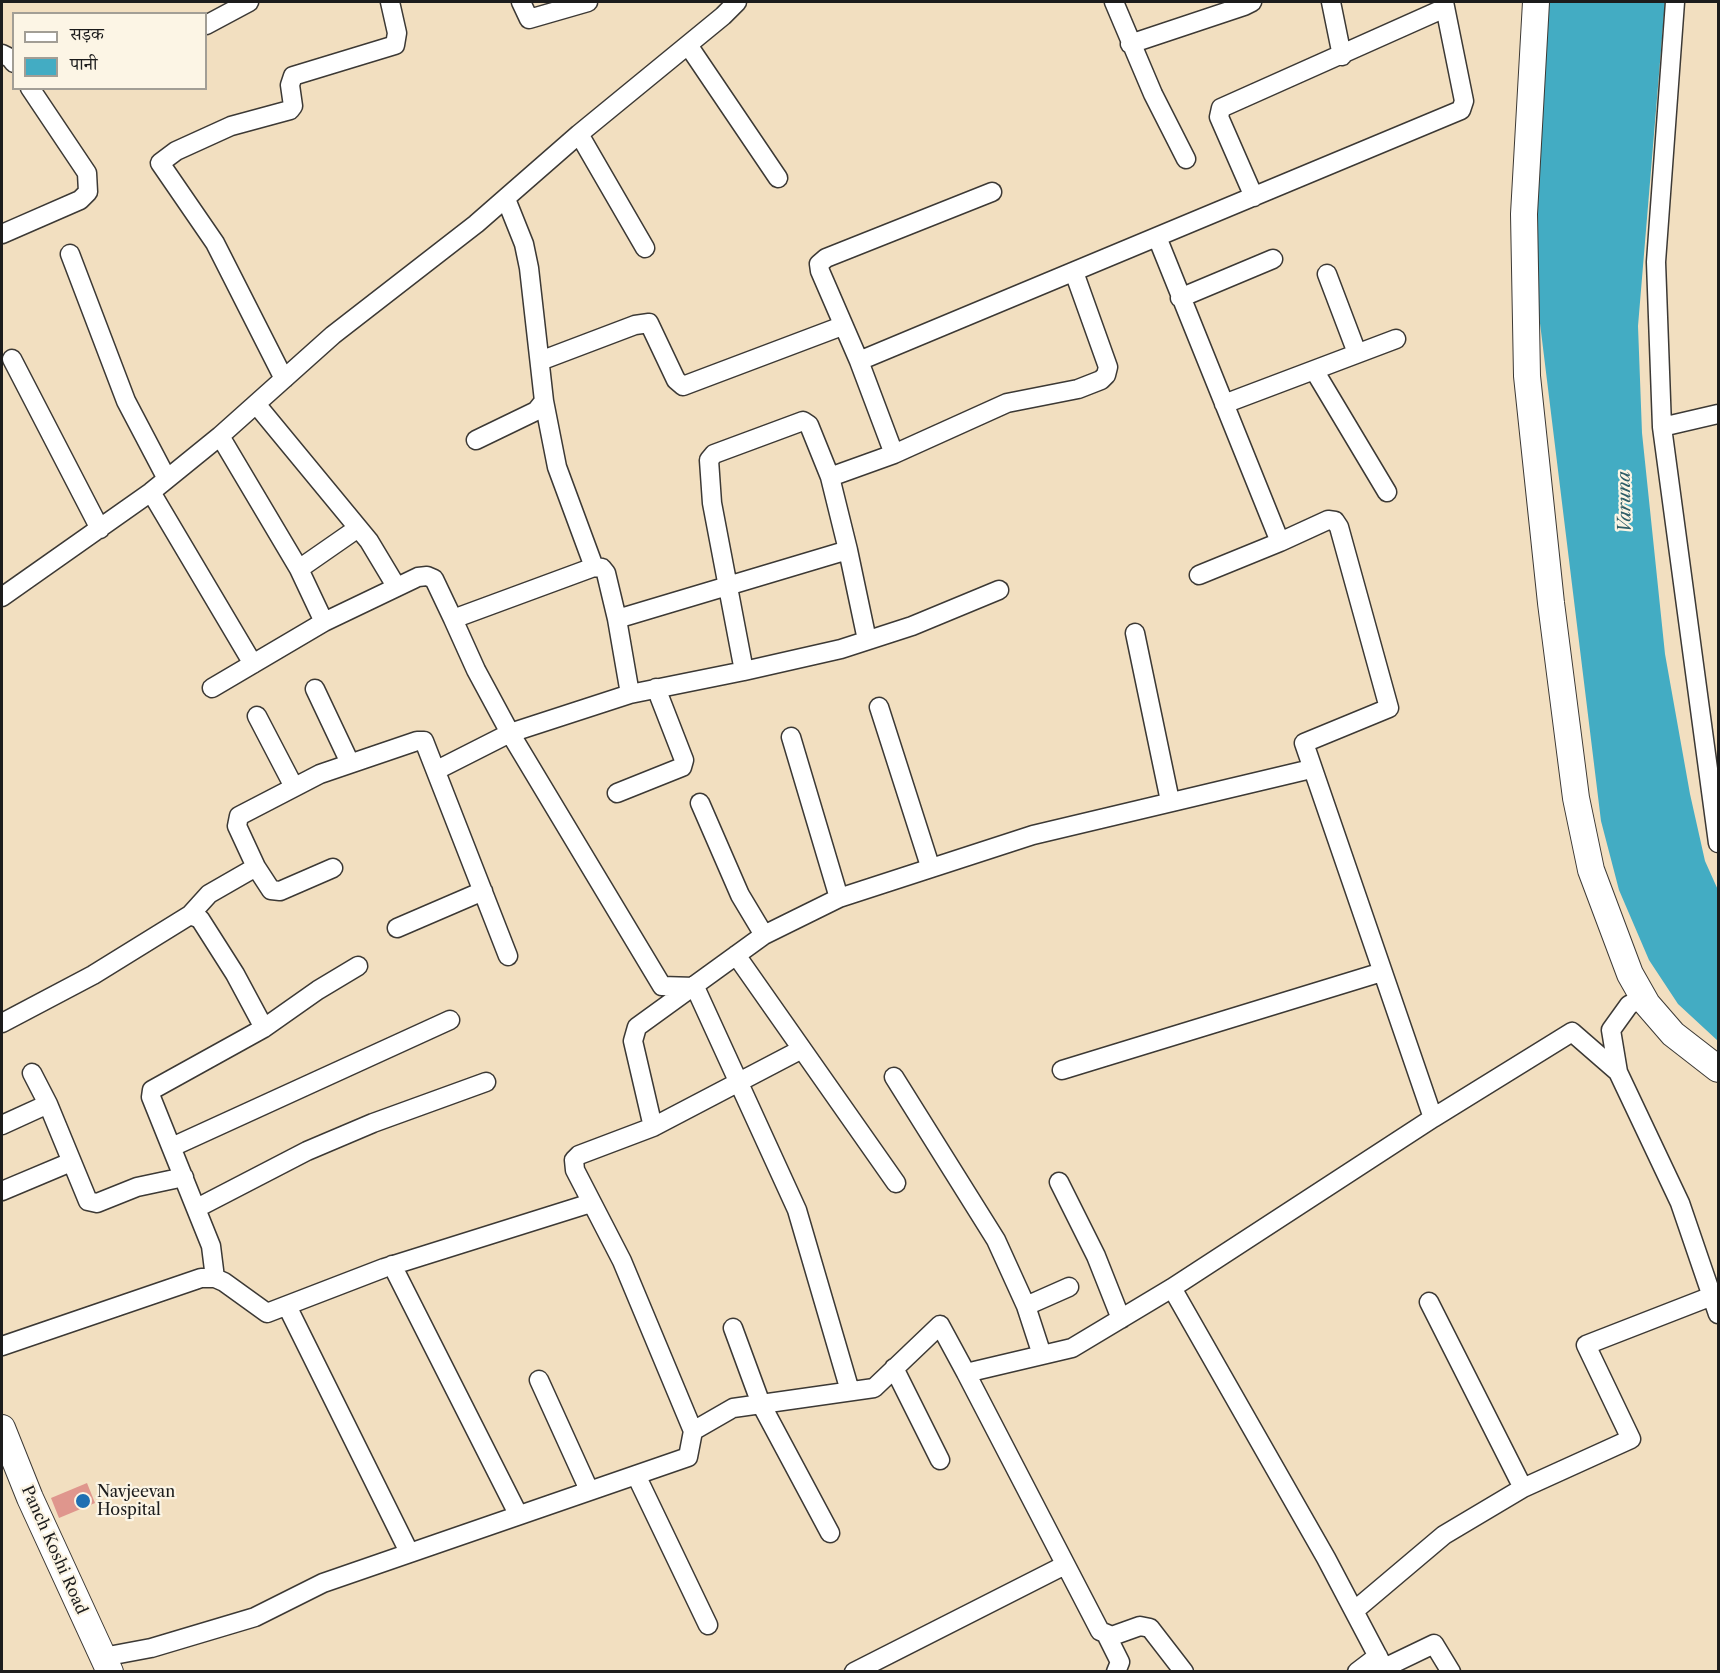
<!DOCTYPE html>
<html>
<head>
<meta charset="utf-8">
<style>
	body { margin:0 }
	#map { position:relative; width:1720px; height:1673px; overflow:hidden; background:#f2dfc0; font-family:"Libre Caslon Text","Noto Serif Devanagari",serif }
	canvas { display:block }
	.frame { position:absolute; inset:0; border:3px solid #1c1c1c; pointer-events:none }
	.legend { position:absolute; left:12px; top:12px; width:195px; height:78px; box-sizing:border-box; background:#fcf5e5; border:2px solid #a29e95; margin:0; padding:8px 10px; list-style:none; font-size:18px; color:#1c1c1c }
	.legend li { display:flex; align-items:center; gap:12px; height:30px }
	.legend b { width:30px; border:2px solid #a29e95 }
</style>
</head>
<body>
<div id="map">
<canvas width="1720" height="1673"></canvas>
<div class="frame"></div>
<ul class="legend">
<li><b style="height:8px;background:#fff"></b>सड़क</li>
<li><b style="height:16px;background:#43acc3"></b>पानी</li>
</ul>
</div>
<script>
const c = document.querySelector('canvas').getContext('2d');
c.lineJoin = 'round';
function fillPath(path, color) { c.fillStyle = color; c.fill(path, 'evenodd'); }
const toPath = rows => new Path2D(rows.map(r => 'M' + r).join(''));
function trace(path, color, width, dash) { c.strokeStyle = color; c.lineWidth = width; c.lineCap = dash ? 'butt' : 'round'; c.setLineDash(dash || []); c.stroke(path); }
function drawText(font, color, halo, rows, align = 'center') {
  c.font = font + ' "Libre Caslon Text",serif'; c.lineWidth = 4.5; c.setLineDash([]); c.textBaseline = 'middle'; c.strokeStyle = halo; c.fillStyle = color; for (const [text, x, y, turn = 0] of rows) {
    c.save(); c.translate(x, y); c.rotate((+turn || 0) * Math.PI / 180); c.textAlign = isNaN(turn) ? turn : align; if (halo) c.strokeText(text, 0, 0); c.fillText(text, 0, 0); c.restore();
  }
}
fillPath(toPath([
	[1546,2,1665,2,1638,326,1642,433,1665,654,1690,794,1705,861,1718,890,1718,1041,1678,1004,1649,960,1619,890,1601,821,1532,258]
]), '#43acc3');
fillPath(toPath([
	[87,1483,95,1503,59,1518,51,1498]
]), '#df968d');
const street = toPath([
	[521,2,529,19,588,2],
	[1114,2,1153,94,1186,159],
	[1331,2,1342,56],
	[1675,2,1656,262,1662,427,1718,843],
	[206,25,249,2],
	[1130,44,1244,6,1252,2],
	[688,45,778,178],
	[2,54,10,58,14,63],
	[579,134,645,248],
	[1254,197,1219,117,1221,108,1445,8],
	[2,234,80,200,88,192,87,173,30,88],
	[1157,237,1280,542,1328,520,1335,521,1339,527,1389,708,1304,743,1433,1118],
	[70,254,126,401,167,479],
	[1327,274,1357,353],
	[1180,298,1273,259],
	[12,359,100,529],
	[540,361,635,325,649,323,676,380,683,386,842,326],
	[859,361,1461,110,1464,101,1444,2],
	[1314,370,1387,492],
	[284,379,215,243,160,163,176,151,231,126,290,110,293,106,290,85,293,76,395,45,397,33,390,2],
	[544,401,557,467,594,567],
	[256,404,369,541,396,586],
	[1224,404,1396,339],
	[1662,427,1718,414],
	[220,436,299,569,324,622],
	[476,440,536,411,544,401,529,268,524,244,506,199],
	[894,454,1007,403,1078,389,1101,380,1106,375,1108,367,1074,272],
	[830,477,809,425,803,421,714,454,709,460,712,503,744,671,630,694,510,733,662,986,695,987,797,1210,850,1391],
	[151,492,253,664],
	[848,550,867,640],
	[299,569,358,528],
	[1199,575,1280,542],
	[2,597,151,492,220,436,333,335,476,224,579,134,723,16,737,2],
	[617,619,630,694],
	[1135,633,1170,801],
	[744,671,841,649,912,626,999,590],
	[212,688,324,622,418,577,427,576,434,579,453,619,594,567,602,568,606,573,617,619,848,550,830,477,894,454,859,361,820,271,819,264,826,258,992,192],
	[315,689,350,763],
	[879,707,930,866],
	[257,716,294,787],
	[791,737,839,898],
	[437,770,510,733,476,670,453,619],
	[617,793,682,767,684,760,656,688],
	[700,803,740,895,764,935],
	[333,868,280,891,271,890,256,867,237,826,239,816,320,774,417,741,424,741,508,956],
	[190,915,209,894,256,867],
	[397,928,483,891],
	[736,955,896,1183],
	[2,1023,93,975,190,915,200,919,235,974,264,1028],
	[1062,1070,1382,972],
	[1618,1072,1611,1030,1629,1005,1645,997],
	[32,1073,48,1104,88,1201,97,1203,137,1187,184,1177],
	[894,1077,996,1240,1026,1306,1042,1355],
	[2,1125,48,1104],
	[653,1127,633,1041,637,1027,764,935,839,898,1033,835,1311,769],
	[172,1147,450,1020],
	[1059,1182,1096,1256,1121,1319],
	[2,1191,71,1162],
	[197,1208,307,1151,373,1123,486,1082],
	[392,1265,518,1514],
	[215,1278,211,1246,151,1097,152,1090,264,1028,318,990,358,966],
	[1172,1288,1326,1558,1384,1668,1434,1644,1451,1672],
	[1429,1302,1523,1488],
	[287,1306,409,1552],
	[1026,1306,1069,1287],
	[733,1328,761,1404,830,1533],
	[2,1346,201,1278,215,1278,224,1282,267,1313,384,1268,591,1203],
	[894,1368,940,1460],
	[966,1373,1100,1631,1112,1636,1140,1626,1150,1628,1184,1672],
	[539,1380,589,1490],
	[693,1431,622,1261,575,1170,574,1160,579,1155,653,1127,802,1049],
	[636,1475,708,1625],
	[1354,1611,1444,1535,1523,1488,1631,1439,1586,1345,1712,1296],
	[1107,1636,1120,1662,1116,1672],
	[103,1657,151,1648,255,1617,323,1583,688,1457,693,1431,733,1408,874,1388,940,1325,966,1373,1072,1348,1172,1288,1433,1118,1572,1032,1618,1072,1680,1203,1718,1314],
	[854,1672,1065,1565],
	[1357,1672,1378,1656]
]);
const secondary = toPath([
	[1536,2,1524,214,1527,376,1551,603,1576,798,1591,870,1630,974,1647,1004,1673,1034,1718,1069],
	[2,1428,30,1498,110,1672]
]);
trace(street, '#3c3935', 21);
trace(secondary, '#3c3935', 28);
trace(street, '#fff', 18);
trace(secondary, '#fff', 26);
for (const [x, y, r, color] of [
	[83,1501,8,"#1f6fb2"]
]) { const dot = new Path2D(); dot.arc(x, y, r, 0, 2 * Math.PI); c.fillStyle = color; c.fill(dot); trace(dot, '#fcf5e5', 2); }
drawText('16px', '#1c1c1c', '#fcf5e5', [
	["Navjeevan",97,1492],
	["Hospital",97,1510]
], 'left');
drawText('16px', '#1c1c1c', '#fcf5e5', [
	["Panch Koshi Road",54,1550,66]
]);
drawText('italic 18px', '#2e5d67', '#fcf5e5', [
	["Varuna",1625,502,-91]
]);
</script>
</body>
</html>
